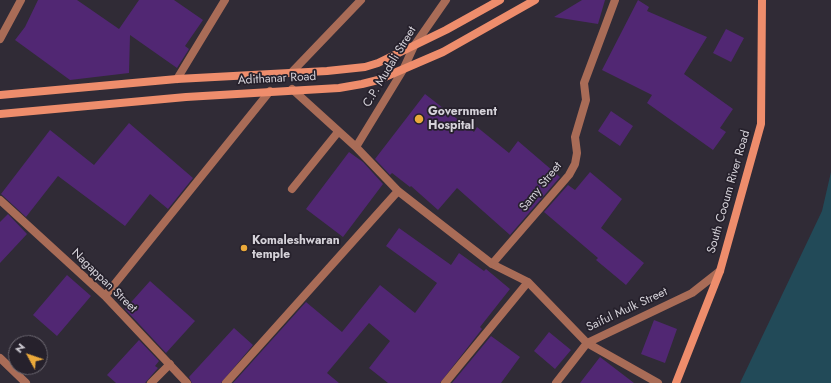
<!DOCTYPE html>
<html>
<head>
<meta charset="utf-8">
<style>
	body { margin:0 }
	#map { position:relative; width:831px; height:383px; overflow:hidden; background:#302b36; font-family:Jost,sans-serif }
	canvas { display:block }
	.north { position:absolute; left:8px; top:335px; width:40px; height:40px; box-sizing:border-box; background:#26212c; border:1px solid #6c6871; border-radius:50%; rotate:310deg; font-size:11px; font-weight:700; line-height:16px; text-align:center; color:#d5d2d9 }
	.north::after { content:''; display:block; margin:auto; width:14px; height:18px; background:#eba93a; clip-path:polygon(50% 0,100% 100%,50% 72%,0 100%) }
</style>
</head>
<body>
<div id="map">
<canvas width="831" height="383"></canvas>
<div class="north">N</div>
</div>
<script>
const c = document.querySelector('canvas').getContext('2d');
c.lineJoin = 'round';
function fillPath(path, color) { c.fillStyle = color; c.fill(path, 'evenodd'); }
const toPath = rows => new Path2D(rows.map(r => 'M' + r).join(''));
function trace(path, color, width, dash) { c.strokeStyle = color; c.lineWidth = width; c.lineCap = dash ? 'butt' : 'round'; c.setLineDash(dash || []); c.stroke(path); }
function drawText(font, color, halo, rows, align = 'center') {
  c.font = font + ' Jost,sans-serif'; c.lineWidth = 3.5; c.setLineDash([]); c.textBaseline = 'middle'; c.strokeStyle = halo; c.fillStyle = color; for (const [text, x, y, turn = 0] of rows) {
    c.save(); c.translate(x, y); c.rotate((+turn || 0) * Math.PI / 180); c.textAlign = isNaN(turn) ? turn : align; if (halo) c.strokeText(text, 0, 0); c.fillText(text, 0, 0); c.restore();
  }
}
fillPath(toPath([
	[831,172,831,383,740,383,822,211]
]), '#224a58');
fillPath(toPath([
	[38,0,77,0,119,29,139,0,174,0,203,20,185,46,189,49,177,68,130,35,129,73,70,80,15,40,25,27],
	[582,0,605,0,598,24,554,17],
	[638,0,649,7,647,11,707,37,684,74,733,109,720,128,726,132,713,150,647,103,652,95,602,70],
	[726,29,744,38,731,62,713,53],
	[425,94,474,132,477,127,509,153,518,141,560,177,510,235,457,188,438,210,411,186,410,187,392,173,390,175,375,159],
	[611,111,633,126,620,146,598,131],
	[129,123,193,178,168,209,150,194,125,226,58,176,26,217,1,194,50,130,94,165],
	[349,152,363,162,383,184,343,237,306,209],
	[590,172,622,199,601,228,644,263,626,285,596,260,598,258,544,212,568,185,575,190],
	[8,214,27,234,0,263,0,222],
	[399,228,451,265,459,253,484,271,486,269,510,289,480,327,482,329,440,383,388,383,369,368,390,341,369,323,327,373,339,383,233,383,306,302,342,332,380,285,415,313,437,283,386,246],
	[67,275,91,296,57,336,33,315],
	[150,281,195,321,166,353,125,309],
	[654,320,677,329,665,363,641,354],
	[234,328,253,345,221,383,192,383,189,377],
	[549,332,571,350,555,369,534,351],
	[491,336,520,357,501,383,452,383],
	[139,340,159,361,155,366,158,368,145,383,116,383,107,375],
	[600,357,634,383,580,383]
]), '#512773');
trace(toPath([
	[0,39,21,0],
	[291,73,361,0],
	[177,79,225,0],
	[292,89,356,147,398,191,492,264,528,282,587,343,658,383],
	[356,147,403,70,414,46,446,0],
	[292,189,338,132],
	[0,200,105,296,187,383],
	[492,264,569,175,575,164,577,153,575,137,586,100,584,83,615,0],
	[105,296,270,91],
	[0,358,26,383],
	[151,383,170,364],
	[226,383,398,191],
	[445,383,528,282],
	[556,383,587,343,692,293,720,271]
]), '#a96c57', 8);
trace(toPath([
	[0,95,177,79,327,71,365,67,378,63,446,30,500,0],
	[0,114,186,97,339,88,362,84,378,80,443,52,535,0],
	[676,383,720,271,761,124,762,0]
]), '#ee8d6c', 8);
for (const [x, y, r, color] of [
	[419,119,5,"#eba93a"],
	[244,248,4,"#eba93a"]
]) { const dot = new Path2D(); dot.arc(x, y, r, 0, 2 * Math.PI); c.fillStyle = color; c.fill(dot); trace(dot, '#26212c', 1.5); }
drawText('12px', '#d5d2d9', '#26212c', [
	["C.P. Mudali Street",390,67,-59],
	["Adithanar Road",277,79,-3],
	["Samy Street",541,187,-51],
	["South Cooum River Road",729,192,-74],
	["Nagappan Street",104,281,44],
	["Saiful Mulk Street",627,310,-25]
]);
drawText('bold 12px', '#d5d2d9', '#26212c', [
	["Government",428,112],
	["Hospital",428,126],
	["Komaleshwaran",252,241],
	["temple",252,255]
], 'left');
</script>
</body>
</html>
